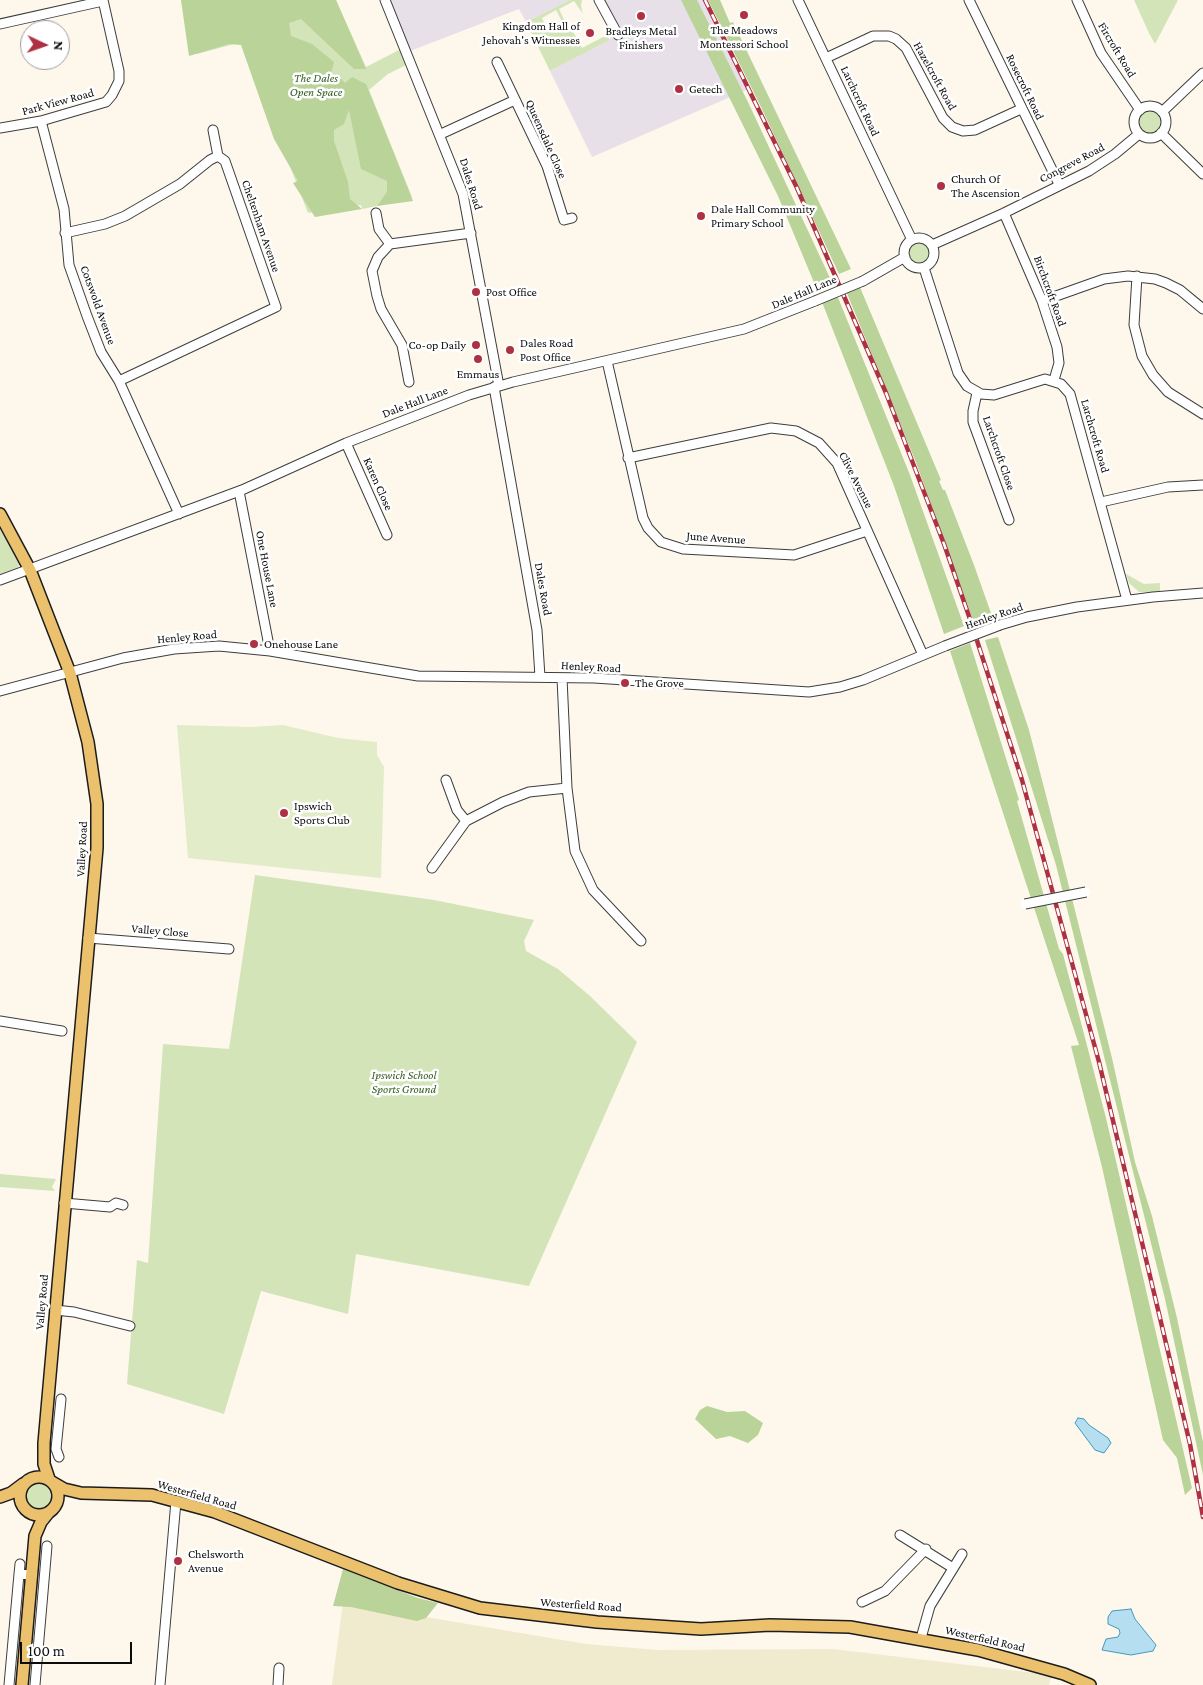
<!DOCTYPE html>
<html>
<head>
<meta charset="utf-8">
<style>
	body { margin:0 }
	#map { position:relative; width:1203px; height:1685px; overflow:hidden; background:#fdf8eb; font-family:"Crimson Pro",serif }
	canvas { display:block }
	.north { position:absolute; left:20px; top:20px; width:50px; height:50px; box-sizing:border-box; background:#fff; border:1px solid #9d9d9d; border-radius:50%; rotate:93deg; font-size:14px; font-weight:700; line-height:20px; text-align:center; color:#0b0b0b }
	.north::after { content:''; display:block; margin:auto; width:18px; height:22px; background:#ad3143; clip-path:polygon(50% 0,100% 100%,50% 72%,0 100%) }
	.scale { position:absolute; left:20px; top:1642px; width:112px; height:22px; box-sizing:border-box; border:2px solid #0b0b0b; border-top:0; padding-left:6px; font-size:15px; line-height:18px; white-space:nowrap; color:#0b0b0b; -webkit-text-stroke:4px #fff; paint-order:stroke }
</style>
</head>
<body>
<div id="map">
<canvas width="1203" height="1685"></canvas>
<div class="north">N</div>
<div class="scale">100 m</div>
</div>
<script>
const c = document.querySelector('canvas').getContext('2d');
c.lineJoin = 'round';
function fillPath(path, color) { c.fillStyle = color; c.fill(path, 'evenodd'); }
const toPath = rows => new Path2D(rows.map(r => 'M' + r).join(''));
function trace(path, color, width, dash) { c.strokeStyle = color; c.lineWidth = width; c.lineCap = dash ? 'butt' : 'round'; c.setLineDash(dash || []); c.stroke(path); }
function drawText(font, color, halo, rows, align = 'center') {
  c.font = font + ' "Crimson Pro",serif'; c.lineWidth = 5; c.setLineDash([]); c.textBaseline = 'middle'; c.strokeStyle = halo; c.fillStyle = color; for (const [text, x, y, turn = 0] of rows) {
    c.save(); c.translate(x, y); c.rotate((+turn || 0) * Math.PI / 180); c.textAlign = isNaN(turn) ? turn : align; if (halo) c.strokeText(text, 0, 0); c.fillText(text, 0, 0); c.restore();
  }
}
fillPath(toPath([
	[385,0,570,0,526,22,519,9,405,53],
	[594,0,704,0,751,88,592,157,550,71,610,40,611,31]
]), '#e8e0e9');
fillPath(toPath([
	[343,1603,586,1644,658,1650,833,1649,1052,1675,1049,1685,332,1685]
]), '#f0eace');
fillPath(toPath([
	[184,0,336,0,366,67,401,49,406,65,388,74,369,90,412,197,380,202,377,206,362,209,361,205,308,213,242,42,197,54],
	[570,0,582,0,581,6,583,14,574,1,559,9,566,24,564,25,556,10,542,18,545,25,550,23,556,33,570,26,582,48,607,35,610,40,550,71,526,22],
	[1134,0,1178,0,1155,44,1149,33],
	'1138 122a12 12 0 1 1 24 0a12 12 0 1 1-24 0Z',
	'907 253a12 12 0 1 1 24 0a12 12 0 1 1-24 0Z',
	[0,526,19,565,17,571,0,576],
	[1126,574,1144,584,1160,583,1160,592,1139,592,1129,583],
	[255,875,434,900,534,920,524,941,526,951,558,969,590,996,637,1042,529,1286,356,1254,348,1314,261,1291,224,1414,127,1384,137,1260,148,1263,163,1044,229,1049],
	[0,1174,56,1179,52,1187,55,1191,0,1187],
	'25 1495a14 14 0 1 1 28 0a14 14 0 1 1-28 0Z'
]), '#d3e4b9');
fillPath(toPath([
	[181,0,336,0,366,69,354,69,301,19,289,23,291,36,312,44,334,62,330,77,339,77,345,83,352,77,366,84,413,201,377,206,387,192,387,181,361,169,349,110,344,124,334,130,334,141,348,182,350,199,362,209,315,217,293,183,298,181,274,139,241,45,229,44,189,56],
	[681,0,697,0,748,102,830,278,815,285,778,196],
	[708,0,720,0,730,23,733,22,851,269,839,274,761,107],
	[859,285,941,480,939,481,943,490,945,490,974,565,992,616,990,617,974,623,915,460,846,291],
	[837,295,910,475,964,626,944,634,894,486,822,302],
	[998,637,1029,730,1048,803,1112,1058,1135,1162,1152,1216,1177,1318,1203,1442,1203,1475,1165,1299,1056,865,985,640],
	[970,643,1019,800,1017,801,1059,949,1063,954,1106,1118,1192,1488,1185,1495,1177,1458,1163,1440,1102,1167,1071,1046,1079,1045,950,651],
	[707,1406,727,1412,745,1411,763,1423,758,1435,748,1443,730,1436,716,1439,695,1419,700,1410],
	[343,1569,418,1598,438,1603,426,1618,417,1621,351,1607,333,1606]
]), '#b9d399');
fillPath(toPath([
	[177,725,251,727,283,725,338,738,377,742,377,755,384,767,381,878,188,858]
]), '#e3ecc9');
const water = toPath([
	[1078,1418,1084,1419,1089,1425,1108,1438,1111,1443,1104,1453,1095,1450,1075,1423,1078,1418],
	[1131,1609,1135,1619,1156,1645,1153,1651,1131,1655,1102,1650,1106,1639,1118,1637,1120,1633,1119,1629,1108,1624,1108,1617,1112,1611,1131,1609]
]);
fillPath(water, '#b5dff0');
trace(water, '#4399bf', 1);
const minor = toPath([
	[385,0,463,194,499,386],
	[599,0,618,35],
	[798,0,912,240],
	[969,0,1059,184],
	[1077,0,1101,53,1140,110],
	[0,24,103,1],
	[826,58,873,36,889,36,896,39,906,48,943,118,952,127,963,131,975,130,1021,109],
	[497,62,547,166,564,220,572,218],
	'1134 122a16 16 0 1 1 32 0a16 16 0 1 1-32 0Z',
	[1162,112,1203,73],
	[41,121,64,209,69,265,87,316,101,352,119,381,179,514],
	[0,128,41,121,106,102,112,95,119,81,119,71,103,0],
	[213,130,218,156],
	[1161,133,1203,174],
	[441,134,515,100],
	[376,213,379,229,390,244],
	[1004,213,1042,301,1057,347,1059,363,1054,380],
	[65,233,105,224,125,216,180,184,210,160,218,156,225,161,276,307,119,381],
	'904 253a15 15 0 1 1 30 0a15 15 0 1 1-30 0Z',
	[932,245,1004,213,1089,171,1115,154,1139,134],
	[924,268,958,373,967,386,981,394,994,395,1045,379,1061,384,1070,394,1127,600],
	[1137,276,1134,325,1142,356,1153,375,1168,392,1203,414],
	[863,281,905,257],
	[1042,301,1104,279,1128,276,1155,279,1166,283,1180,290,1203,309],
	[607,361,643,518,648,528,661,542,683,549,794,555,867,531],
	[409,382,402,345,381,309,377,296,372,271,378,257,390,244,471,233],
	[494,387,537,630,540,677],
	[977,393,973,411,973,422,1009,520],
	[346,443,387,535],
	[628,458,771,428,796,431,819,443,837,463,923,655],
	[239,491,270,651],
	[1101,502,1168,487,1203,485],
	[0,580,242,490,346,443,469,395,513,382,744,329,815,301],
	[1000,625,1027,617,1077,607,1153,597,1203,593],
	[562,678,567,788,575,851,593,890,641,941],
	[0,691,123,658,174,649,219,646,270,651,418,676,594,678,809,692,840,687,863,680,945,646],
	[446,780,457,810,466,821],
	[432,868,466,821,503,802,529,792,567,788],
	[88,938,229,949],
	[0,1021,62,1031],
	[64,1203,110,1207,116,1203,123,1205],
	[55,1310,74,1312,130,1326],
	[59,1457,56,1449,61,1399],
	[900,1535,953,1568],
	[19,1574,20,1564],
	[862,1602,885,1591,926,1549],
	[921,1638,930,1606,962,1554],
	[9,1685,19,1574,32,1575],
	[35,1685,47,1546],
	[160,1685,176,1501],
	[278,1685,279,1668]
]);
const major = toPath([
	[0,514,30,570,70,673,88,742,97,804,97,848,44,1443,44,1464,49,1479],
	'20 1496a19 19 0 1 1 38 0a19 19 0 1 1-38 0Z',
	[52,1482,64,1489,81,1493,152,1495,215,1512,398,1583,480,1608,597,1622,701,1629,770,1625,850,1627,978,1650,1064,1674,1090,1685],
	[0,1497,11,1493,23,1484],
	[22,1685,35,1536,41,1522,49,1512]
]);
trace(minor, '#3e3e3e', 11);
trace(major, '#1c1c1c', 14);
trace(minor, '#fff', 9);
trace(major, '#ebc16d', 11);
const rail = toPath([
	[705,0,797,188,886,393,944,544,971,622,1022,780,1099,1062,1190,1444,1203,1517]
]);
trace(rail, '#ad3143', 4.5);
trace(rail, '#fff', 2.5, [8]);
const minorBridge = toPath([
	[815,301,863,281],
	[945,646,1000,625],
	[1025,904,1086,892]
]);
trace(minorBridge, '#3e3e3e', 11, []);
trace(minorBridge, '#fff', 9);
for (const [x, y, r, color] of [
	[744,15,5,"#ad3143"],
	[641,16,5,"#ad3143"],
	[590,33,5,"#ad3143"],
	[679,89,5,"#ad3143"],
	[941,186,5,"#ad3143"],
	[701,216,5,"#ad3143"],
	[476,292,5,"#ad3143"],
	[476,345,5,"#ad3143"],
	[510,350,5,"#ad3143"],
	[478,359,5,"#ad3143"],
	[254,644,5,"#ad3143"],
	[625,683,5,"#ad3143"],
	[284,813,5,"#ad3143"],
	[178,1561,5,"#ad3143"]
]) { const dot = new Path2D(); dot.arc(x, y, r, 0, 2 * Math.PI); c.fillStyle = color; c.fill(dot); trace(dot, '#fff', 2); }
drawText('12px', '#0b0b0b', '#fff', [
	["Kingdom Hall of",580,26,"right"],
	["Jehovah's Witnesses",580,40,"right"],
	["The Meadows",744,30,"center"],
	["Montessori School",744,44,"center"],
	["Bradleys Metal",641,31,"center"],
	["Finishers",641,45,"center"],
	["Getech",689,89],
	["Church Of",951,179],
	["The Ascension",951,193],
	["Dale Hall Community",711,209],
	["Primary School",711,223],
	["Post Office",486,292],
	["Dales Road",520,343],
	["Post Office",520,357],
	["Co-op Daily",466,345,"right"],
	["Emmaus",478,374,"center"],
	["Onehouse Lane",264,644],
	["The Grove",635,683],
	["Ipswich",294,806],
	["Sports Club",294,820],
	["Chelsworth",188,1554],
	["Avenue",188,1568]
], 'left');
drawText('12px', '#0b0b0b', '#fff', [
	["Fircroft Road",1117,50,59],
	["Hazelcroft Road",935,76,61],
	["Rosecroft Road",1025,87,64],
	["Larchcroft Road",860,101,65],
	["Park View Road",58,102,-15],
	["Queensdale Close",546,139,66],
	["Congreve Road",1072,163,-28],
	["Dales Road",471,184,73],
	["Cheltenham Avenue",261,226,71],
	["Birchcroft Road",1050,291,70],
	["Dale Hall Lane",804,292,-23],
	["Cotswold Avenue",98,305,70],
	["Dale Hall Lane",415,402,-21],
	["Larchcroft Road",1095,436,74],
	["Larchcroft Close",999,453,71],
	["Clive Avenue",856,480,63],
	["Karen Close",378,484,66],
	["June Avenue",716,538,4],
	["One House Lane",267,569,79],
	["Dales Road",543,589,80],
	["Henley Road",994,616,-19],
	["Henley Road",187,637,-5],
	["Henley Road",591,667,3],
	["Valley Road",82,849,-87],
	["Valley Close",160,931,5],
	["Valley Road",42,1302,-85],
	["Westerfield Road",197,1495,16],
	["Westerfield Road",581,1605,4],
	["Westerfield Road",985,1639,13]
]);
drawText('italic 12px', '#345c22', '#fff', [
	["The Dales",316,78],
	["Open Space",316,92],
	["Ipswich School",404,1075],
	["Sports Ground",404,1089]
]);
</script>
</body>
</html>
